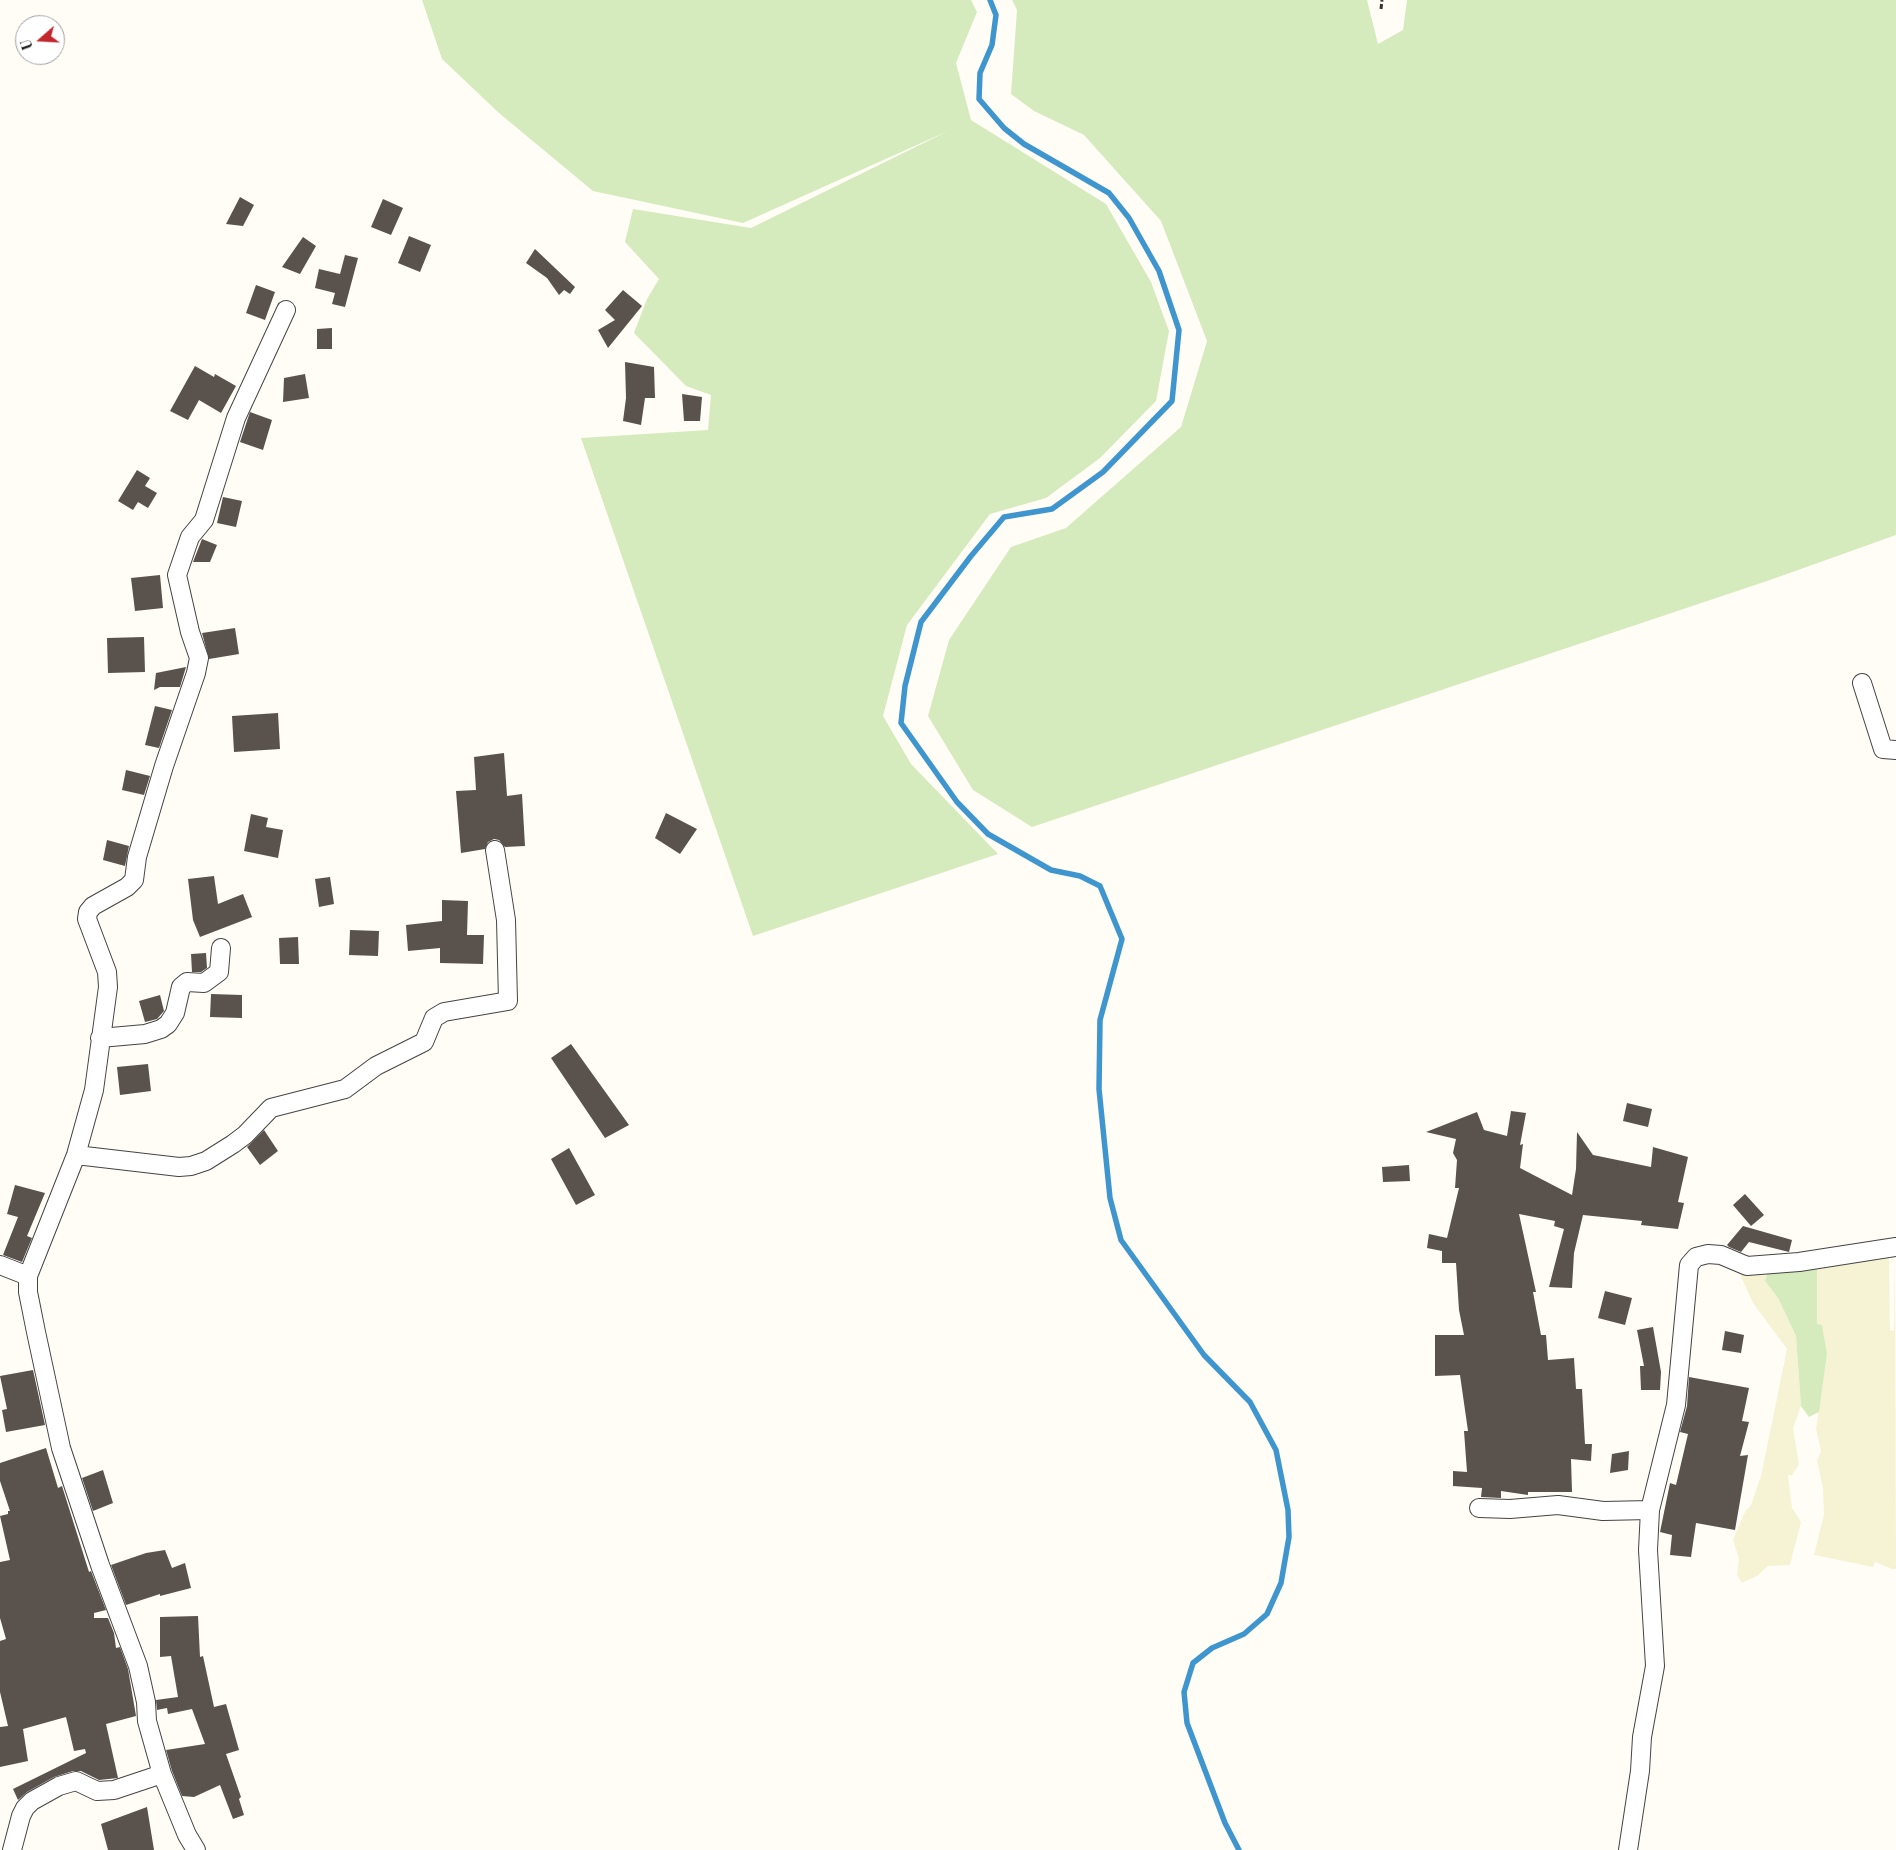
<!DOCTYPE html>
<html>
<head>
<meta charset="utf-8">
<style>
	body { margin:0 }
	#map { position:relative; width:1896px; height:1850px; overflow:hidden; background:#fffdf5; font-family:"Playfair Display",serif }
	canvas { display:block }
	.north { position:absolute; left:15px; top:15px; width:50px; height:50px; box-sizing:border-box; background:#fff; border:1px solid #a0a0a0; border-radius:50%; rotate:251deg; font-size:14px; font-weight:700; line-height:20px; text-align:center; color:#111 }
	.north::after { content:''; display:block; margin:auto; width:18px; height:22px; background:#c4262e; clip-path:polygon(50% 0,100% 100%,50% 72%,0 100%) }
</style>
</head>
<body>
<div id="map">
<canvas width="1896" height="1850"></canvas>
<div class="north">U</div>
</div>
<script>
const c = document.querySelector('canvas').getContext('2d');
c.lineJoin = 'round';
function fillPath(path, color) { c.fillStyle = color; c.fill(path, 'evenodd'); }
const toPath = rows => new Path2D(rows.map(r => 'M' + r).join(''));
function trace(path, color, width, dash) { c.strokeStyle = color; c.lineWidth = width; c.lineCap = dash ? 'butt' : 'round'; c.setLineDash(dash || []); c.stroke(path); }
fillPath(toPath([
	[1895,1251,1896,1569,1892,1569,1875,1562,1873,1567,1814,1555,1824,1514,1823,1488,1817,1461,1821,1451,1816,1429,1827,1354,1817,1324,1817,1264,1889,1252,1890,1330,1894,1331],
	[1770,1264,1765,1281,1778,1298,1796,1336,1801,1406,1793,1428,1799,1464,1792,1475,1788,1475,1792,1508,1801,1522,1790,1565,1768,1566,1757,1576,1742,1583,1737,1575,1739,1559,1733,1540,1745,1512,1751,1505,1761,1476,1787,1349,1753,1303,1739,1272]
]), '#f6f3d4');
fillPath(toPath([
	[422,0,971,0,977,12,956,63,971,120,1106,204,1151,282,1169,331,1156,401,1100,458,1046,498,990,514,907,625,883,716,911,764,998,854,753,936,581,438,708,430,711,395,686,386,634,333,647,299,659,279,625,242,633,209,751,228,948,131,743,223,593,191,499,113,442,59],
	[1012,0,1367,0,1378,44,1403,30,1407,0,1896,0,1896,535,1770,580,1032,827,973,790,928,716,949,640,1011,547,1066,528,1181,427,1207,341,1161,221,1084,135,1034,111,1011,94,1017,10],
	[1770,1264,1817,1264,1817,1324,1822,1325,1827,1354,1819,1412,1809,1417,1801,1406,1796,1336,1778,1298,1765,1281]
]), '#d5ebbd');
trace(toPath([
	[990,0,996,15,992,45,980,73,979,99,1004,128,1024,144,1109,193,1129,218,1159,271,1179,330,1172,401,1103,472,1052,509,1004,517,971,556,921,622,905,686,901,723,957,802,988,834,1051,870,1080,876,1100,886,1122,939,1100,1020,1099,1089,1110,1198,1121,1240,1204,1355,1250,1402,1276,1450,1288,1510,1289,1537,1281,1583,1267,1614,1244,1634,1212,1648,1193,1663,1184,1692,1187,1723,1225,1823,1239,1850]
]), '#3f96cf', 5.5);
fillPath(toPath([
	[240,197,254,205,243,226,226,224],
	[383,199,403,208,391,235,371,227],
	[409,236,431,245,420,272,398,263],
	[303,237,316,246,300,274,282,267],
	[535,249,575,287,570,294,564,290,559,295,547,278,526,263],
	[345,255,358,258,345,307,332,304,335,293,315,288,319,269,340,274],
	[256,285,275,292,265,320,246,313],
	[623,290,642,306,608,348,598,330,615,320,605,310],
	[332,328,332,349,317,349,317,329],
	[625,362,654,367,655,398,645,398,641,425,623,421,626,398],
	[195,366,214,377,215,374,236,386,221,413,199,400,188,420,170,411],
	[305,374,309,398,283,402,284,378],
	[682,394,702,397,700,421,684,421],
	[250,412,272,420,263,450,240,442],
	[137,470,150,478,145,486,157,493,148,508,138,502,133,510,118,501],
	[223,497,242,501,236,527,217,523],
	[202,539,217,545,210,562,193,562],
	[160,575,163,608,135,611,131,578],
	[235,628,239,654,209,659,202,633],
	[144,637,145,672,108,673,107,638],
	[186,667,180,687,160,687,154,690,156,673],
	[155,706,172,710,159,748,145,745],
	[278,713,280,749,234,752,232,716],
	[504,753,507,796,522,794,525,846,505,847,499,840,494,839,488,842,485,849,461,853,456,791,476,790,474,757],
	[126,770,150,776,144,795,122,790],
	[666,813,697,829,680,854,655,838],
	[251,814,268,818,266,827,283,830,278,858,244,851],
	[107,840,129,846,125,866,103,860],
	[214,876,218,904,243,894,252,917,200,937,193,920,188,879],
	[330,877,334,904,319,907,315,879],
	[442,900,468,901,467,935,484,935,483,964,440,963,440,948,408,951,406,925,442,921],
	[350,930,379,931,378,956,349,955],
	[298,937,299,964,280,964,279,938],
	[206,953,207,968,201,972,192,972,191,954],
	[211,994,242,995,242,1018,210,1017],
	[160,995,164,1011,157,1019,145,1022,139,1001],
	[571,1044,629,1125,605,1138,551,1058],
	[148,1064,151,1091,120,1095,117,1067],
	[1627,1103,1652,1109,1648,1127,1623,1121],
	[1511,1111,1526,1113,1520,1145,1523,1144,1520,1168,1572,1195,1576,1169,1577,1132,1593,1155,1598,1156,1651,1167,1653,1147,1688,1157,1678,1202,1684,1203,1678,1229,1641,1225,1642,1221,1583,1215,1574,1253,1572,1288,1549,1287,1564,1229,1554,1226,1555,1221,1519,1214,1536,1292,1533,1292,1541,1335,1546,1335,1548,1360,1574,1358,1576,1389,1582,1389,1585,1444,1592,1444,1591,1461,1571,1459,1572,1492,1528,1492,1528,1495,1501,1491,1501,1498,1481,1497,1482,1488,1453,1486,1453,1471,1467,1472,1464,1431,1468,1431,1460,1375,1435,1376,1435,1335,1464,1335,1459,1310,1456,1263,1442,1263,1442,1251,1427,1248,1429,1234,1447,1238,1459,1188,1455,1188,1457,1160,1453,1153,1456,1139,1426,1132,1477,1112,1484,1130,1507,1136],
	[264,1130,278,1151,260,1165,247,1147],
	[569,1148,595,1195,576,1205,551,1159],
	[1409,1165,1410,1181,1383,1182,1382,1167],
	[15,1185,45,1193,27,1236,32,1238,22,1262,3,1255,18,1217,7,1214],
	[1745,1194,1764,1215,1751,1226,1733,1205],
	[1743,1226,1792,1240,1789,1252,1749,1242,1741,1252,1729,1247,1727,1245],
	[1605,1291,1632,1298,1625,1325,1598,1318],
	[1653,1327,1661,1372,1660,1390,1641,1390,1640,1366,1644,1366,1637,1330],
	[1725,1331,1744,1335,1741,1353,1722,1350],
	[33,1370,45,1425,6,1432,2,1410,7,1409,0,1376],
	[1689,1377,1749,1388,1742,1421,1749,1422,1740,1456,1748,1455,1735,1530,1696,1523,1691,1557,1670,1555,1672,1535,1660,1532,1670,1483,1676,1485,1688,1434,1680,1432,1687,1406],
	[46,1448,58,1488,62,1486,89,1572,91,1571,106,1610,94,1613,94,1618,108,1618,114,1633,116,1648,120,1647,128,1669,136,1716,106,1724,118,1778,99,1780,81,1771,73,1771,54,1777,27,1792,18,1800,13,1789,86,1753,85,1749,74,1751,66,1717,23,1729,28,1761,0,1767,0,1727,8,1726,0,1692,0,1641,6,1639,0,1618,0,1562,10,1560,0,1516,8,1514,8,1511,10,1511,0,1481,0,1463],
	[1629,1451,1628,1470,1610,1473,1612,1454],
	[103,1470,113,1503,93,1511,82,1478],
	[165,1550,172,1568,185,1563,191,1588,160,1596,160,1594,126,1605,111,1565,146,1553],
	[198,1616,200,1657,203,1656,214,1707,226,1704,239,1750,226,1754,241,1797,239,1799,244,1815,233,1819,220,1785,194,1797,182,1796,172,1771,166,1750,205,1744,192,1709,168,1714,167,1708,157,1710,156,1700,178,1697,171,1656,160,1657,160,1617],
	[147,1807,154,1850,108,1850,101,1824]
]), '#5a524d');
const minor = toPath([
	[1862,683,1883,749,1896,750],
	[100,1038,145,1034,161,1029,168,1024,175,1013,181,987,187,982,204,983,219,972,221,948],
	[76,1155,179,1167,191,1166,206,1161,233,1144,245,1135,271,1108,345,1089,376,1066,424,1042,434,1018,444,1012,508,1001,506,920,495,850],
	[0,1265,28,1276],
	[1479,1508,1510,1509,1558,1505,1603,1511,1650,1510],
	[12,1850,21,1816,25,1808,32,1801,59,1786,76,1781,97,1791,114,1790,162,1774],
	[196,1850,187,1835,162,1774,147,1721,146,1702,138,1666,100,1565,61,1448,36,1332,28,1292,28,1276,76,1155,94,1090,108,987,107,972,87,919,88,912,93,906,127,887,134,880,137,857,164,766,196,673,199,658,190,632,177,575,190,537,204,520,236,418,286,310],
	[1628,1850,1640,1771,1642,1737,1655,1666,1648,1550,1650,1510,1676,1405,1689,1265,1696,1257,1708,1254,1721,1255,1747,1266,1799,1262,1896,1247]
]);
trace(minor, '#444', 20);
trace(toPath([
	[1381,9,1382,0]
]), '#333', 3, [5, 2.5]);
trace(minor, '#fff', 18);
</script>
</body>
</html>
